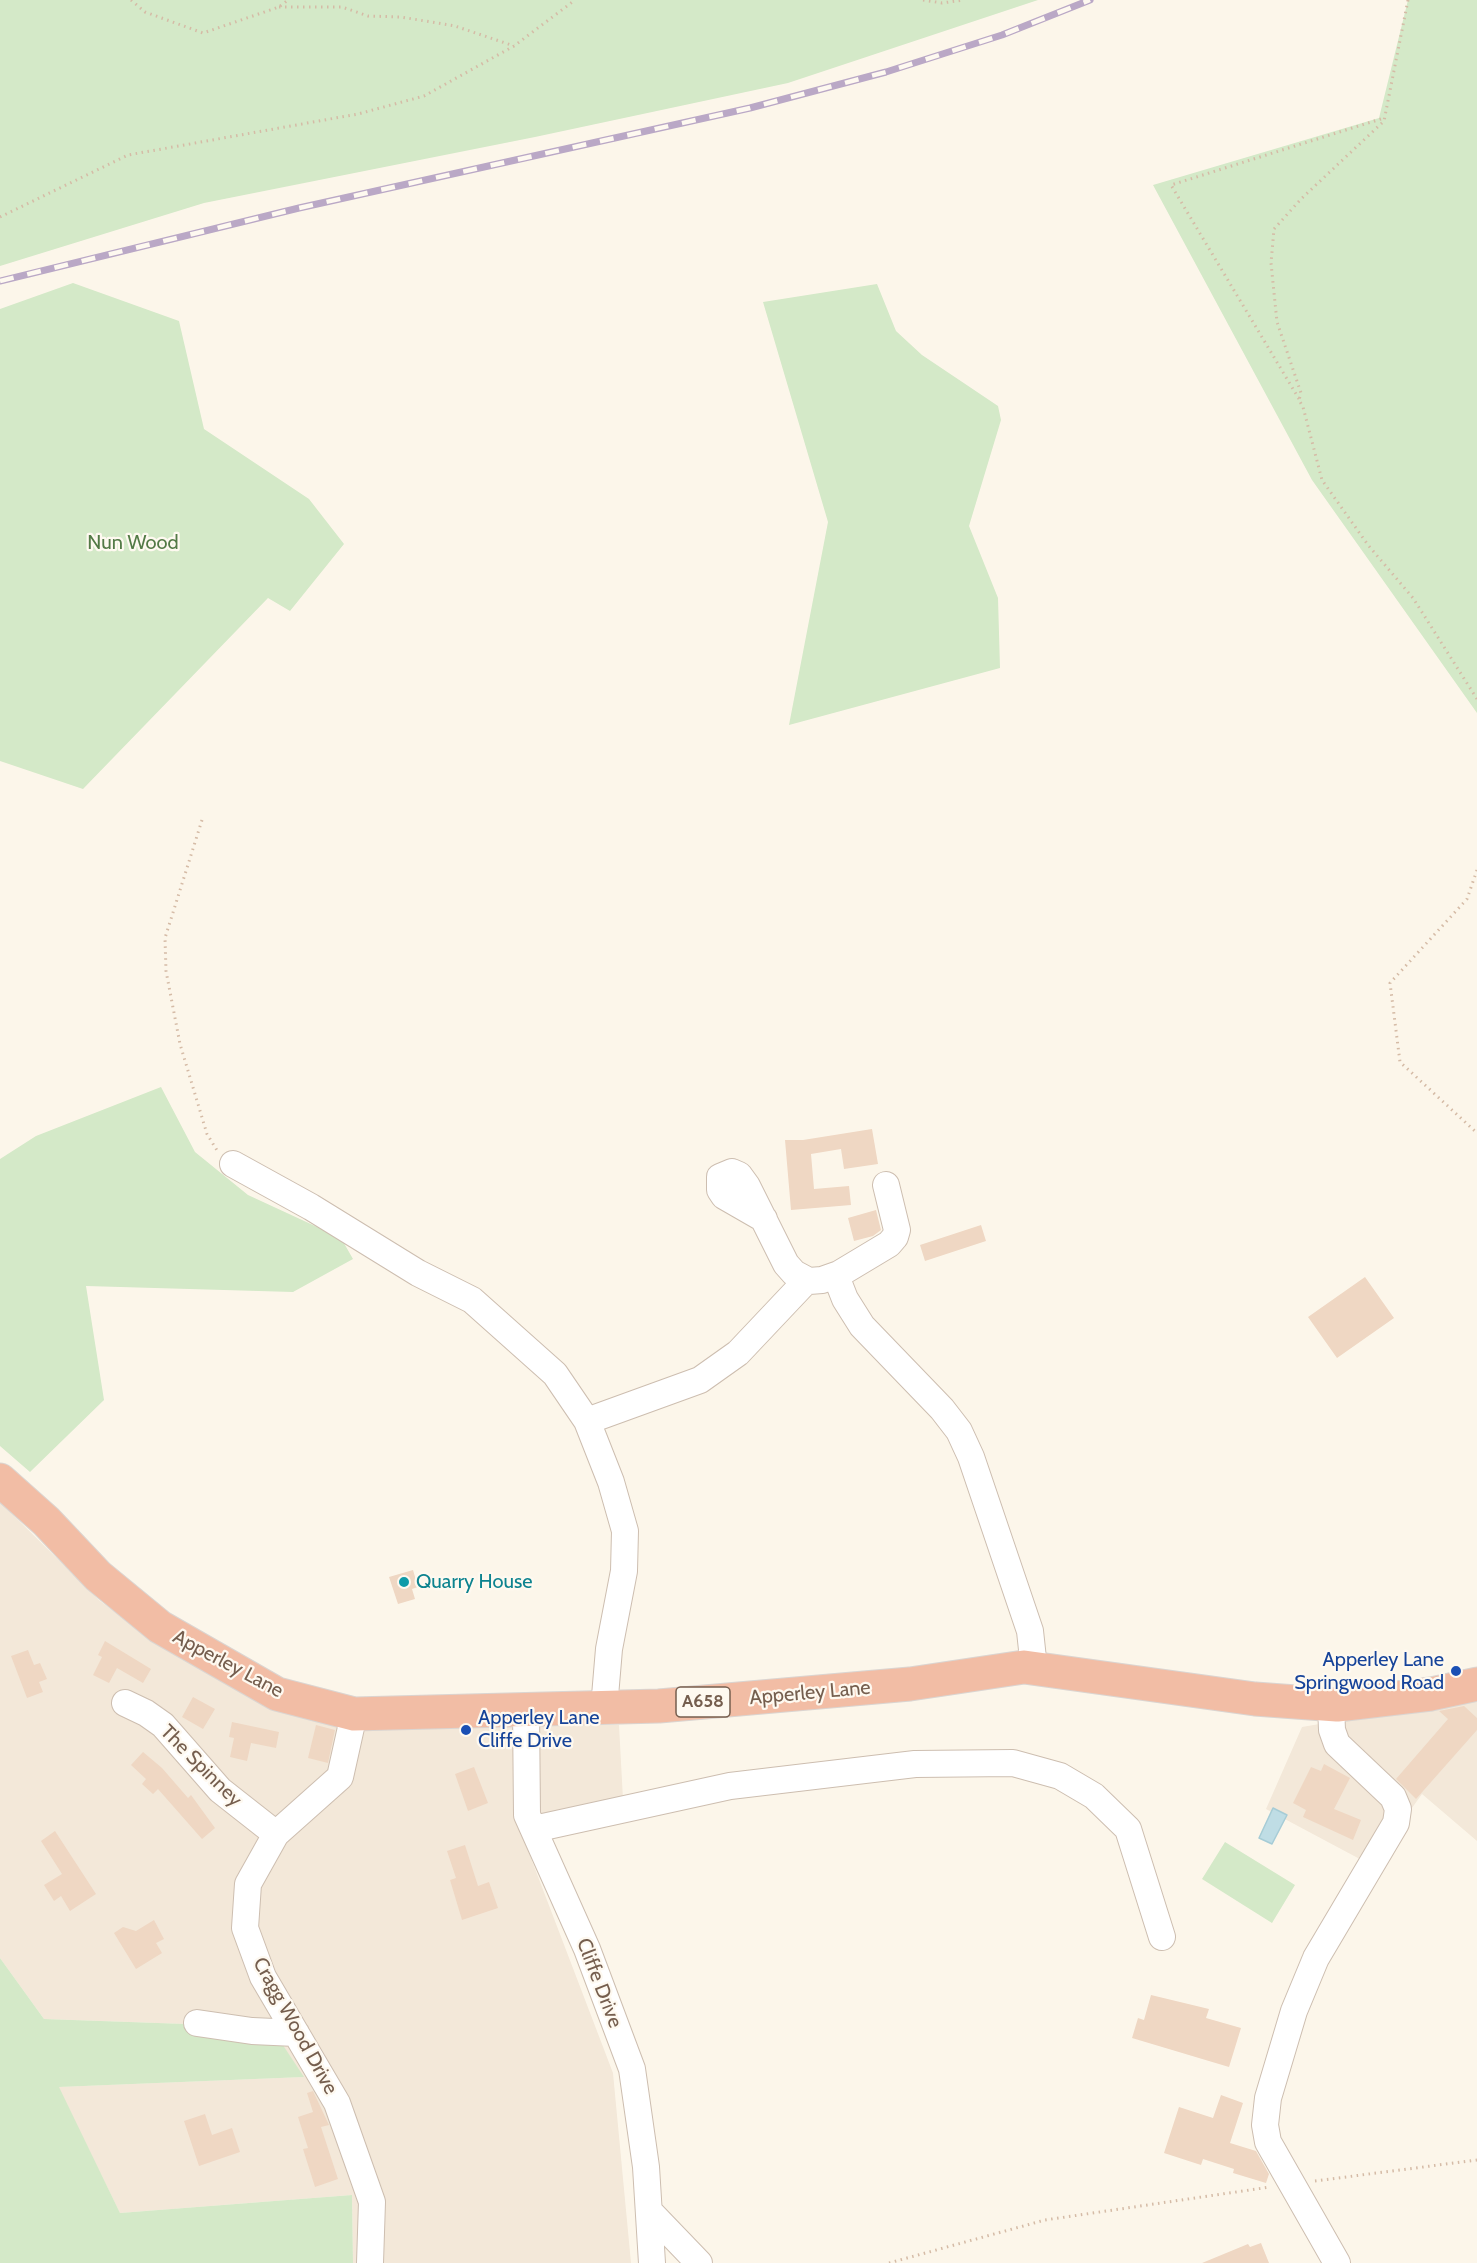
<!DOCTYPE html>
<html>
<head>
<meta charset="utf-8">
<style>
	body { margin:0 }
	canvas { display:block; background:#fcf6ea }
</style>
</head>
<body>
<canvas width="1477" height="2263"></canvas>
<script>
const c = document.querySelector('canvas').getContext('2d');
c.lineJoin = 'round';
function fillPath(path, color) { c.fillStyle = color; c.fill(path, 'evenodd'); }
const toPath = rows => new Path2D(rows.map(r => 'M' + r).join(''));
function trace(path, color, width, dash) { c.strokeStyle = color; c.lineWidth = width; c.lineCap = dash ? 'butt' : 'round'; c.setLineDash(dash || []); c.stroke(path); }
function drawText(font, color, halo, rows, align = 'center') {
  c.font = font + ' Cabin,sans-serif'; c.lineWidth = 4.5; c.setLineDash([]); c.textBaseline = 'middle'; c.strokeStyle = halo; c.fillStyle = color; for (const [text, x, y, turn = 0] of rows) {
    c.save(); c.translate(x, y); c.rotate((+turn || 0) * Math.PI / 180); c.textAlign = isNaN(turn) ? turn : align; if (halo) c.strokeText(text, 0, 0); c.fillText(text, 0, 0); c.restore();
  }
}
fillPath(toPath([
	[0,1502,100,1601,160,1645,374,1724,619,1725,624,1818,516,1819,613,2073,631,2263,353,2263,352,2195,120,2213,58,2087,303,2077,271,2027,44,2019,0,1958],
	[1477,1697,1477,1841,1422,1794,1371,1865,1266,1809,1302,1727]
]), '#f3e8d9');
fillPath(toPath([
	[0,0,1038,0,788,83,535,137,204,203,0,266],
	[1408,0,1477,0,1477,713,1312,480,1153,185,1379,118],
	[73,283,179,321,204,429,309,499,344,544,290,611,268,598,83,789,0,761,0,309],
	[877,284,896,331,922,355,998,406,1001,420,969,526,998,598,1000,668,789,725,828,522,763,302],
	[161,1087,195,1152,248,1195,341,1238,353,1259,293,1292,86,1286,104,1400,30,1472,0,1446,0,1159,36,1136],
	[1225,1842,1295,1885,1272,1923,1202,1879],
	[0,1958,44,2019,271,2027,304,2077,59,2087,120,2213,352,2195,353,2263,0,2263]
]), '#d4e9c8');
const water = toPath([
	[1273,1808,1287,1815,1272,1844,1259,1838,1273,1808]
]);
fillPath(water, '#bfdde5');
trace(water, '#a6ccd6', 1.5);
fillPath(toPath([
	[872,1129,878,1164,844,1169,841,1149,811,1154,814,1189,849,1186,851,1205,791,1210,785,1140,803,1140],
	[876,1210,881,1230,873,1236,854,1241,848,1218],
	[981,1225,986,1241,925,1261,920,1245],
	[1365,1277,1394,1318,1337,1358,1308,1317],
	[413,1570,418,1587,412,1589,415,1599,398,1604,389,1577],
	[105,1641,151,1669,143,1683,117,1668,109,1683,93,1675,102,1657,98,1655],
	[28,1650,34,1665,40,1663,47,1679,39,1682,43,1692,27,1698,11,1656],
	[193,1697,215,1709,203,1729,182,1717],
	[1464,1706,1477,1718,1477,1730,1416,1799,1396,1779,1448,1719,1439,1711],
	[232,1722,279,1732,276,1748,251,1743,247,1761,230,1757,234,1738,229,1737],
	[316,1725,335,1730,328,1763,308,1758],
	[143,1752,162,1768,188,1798,191,1795,215,1828,202,1839,158,1789,153,1794,142,1784,146,1779,131,1765],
	[1324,1764,1350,1778,1334,1809,1361,1820,1353,1840,1303,1817,1306,1810,1293,1803,1311,1767,1321,1771],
	[474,1767,488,1803,468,1811,455,1774],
	[55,1831,96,1894,70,1911,61,1896,54,1901,44,1885,62,1874,41,1841],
	[465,1845,478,1886,489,1882,498,1908,462,1920,450,1880,456,1878,447,1851],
	[154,1920,164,1939,156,1943,162,1953,136,1969,114,1933,123,1927,136,1931],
	[1151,1995,1209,2009,1206,2018,1241,2028,1229,2067,1132,2038,1138,2018,1144,2020],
	[313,2091,329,2125,321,2127,338,2179,315,2187,303,2149,308,2148,298,2117,313,2112,307,2093],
	[1221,2095,1243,2103,1230,2143,1256,2151,1269,2174,1266,2183,1233,2173,1234,2169,1203,2159,1201,2165,1164,2153,1179,2107,1213,2118],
	[205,2114,212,2135,232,2128,240,2152,199,2166,184,2121],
	[1261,2243,1269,2263,1202,2263,1248,2244,1250,2247]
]), '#efd7c3');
const minor = toPath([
	[233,1164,311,1207,418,1273,472,1300,555,1374,587,1421,611,1482,625,1531,624,1571,609,1649,604,1708],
	[764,1219,724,1196,720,1190,720,1177,732,1172,739,1175,747,1186,786,1264,794,1273,809,1281,822,1280,839,1274,889,1244,895,1237,897,1230,886,1185],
	[836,1276,845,1299,862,1326,942,1409,959,1431,971,1457,1030,1631,1034,1668],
	[587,1421,700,1380,738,1353,807,1280],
	[125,1703,146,1713,163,1725,220,1790,276,1834],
	[1331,1705,1332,1730,1337,1744,1393,1797,1398,1809,1396,1823,1316,1958,1294,2011,1268,2098,1265,2125,1268,2142,1337,2263],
	[526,1711,527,1815,587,1949,632,2069,646,2167,652,2263],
	[354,1714,340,1777,276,1834,248,1884,245,1928,263,1977,337,2103,372,2202,370,2263],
	[534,1829,730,1786,915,1764,1013,1763,1060,1776,1094,1796,1128,1829,1162,1937],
	[197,2023,252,2031,296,2033],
	[649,2211,699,2263]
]);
const highway = toPath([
	[0,1480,46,1521,98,1576,160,1627,277,1694,354,1714,659,1706,910,1684,1024,1667,1255,1699,1337,1705,1431,1694,1477,1684]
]);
trace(minor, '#cdbeb0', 28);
trace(highway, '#dbd5d1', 35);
trace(toPath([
	[131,0,145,12,203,33,279,7,288,0],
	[923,0,942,3,964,0],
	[1408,0,1384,121,1301,199,1274,229,1271,263,1277,322,1301,393,1299,400,1303,407,1322,480,1368,545,1413,598,1477,699],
	[279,7,342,7,368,16,401,17,455,26,514,46],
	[0,217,128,155,358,114,424,96,514,46,575,0],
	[1299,399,1171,185,1384,118],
	[202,820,165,938,166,971,180,1044,207,1134,218,1152],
	[1477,870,1467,899,1390,983,1400,1062,1477,1133],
	[1315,2181,1477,2160],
	[889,2263,1045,2220,1270,2187]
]), '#d5bba6', 3, [1.5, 4.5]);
trace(minor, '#fff', 26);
trace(highway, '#f2bda5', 33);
const rail = toPath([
	[0,281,299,208,750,108,886,72,1002,35,1090,0]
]);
trace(rail, '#baa8c6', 7);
trace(rail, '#fef9f0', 4.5, [14]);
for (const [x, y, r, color] of [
	[404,1582,6,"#0f9aa8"],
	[1456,1671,6,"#1a4fb4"],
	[466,1730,6,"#1a4fb4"]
]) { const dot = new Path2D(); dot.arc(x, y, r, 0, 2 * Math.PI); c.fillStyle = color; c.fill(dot); trace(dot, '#fef9f0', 2); }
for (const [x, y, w] of [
	[703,1702,54]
]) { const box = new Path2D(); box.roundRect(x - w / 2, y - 15, w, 30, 4.5); c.fillStyle = '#fef9f0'; c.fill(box); trace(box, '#755e4e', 1.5); }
drawText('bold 18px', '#755e4e', null, [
	["A658",703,1702]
]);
drawText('20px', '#537a46', '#fef9f0', [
	["Nun Wood",133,543]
]);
drawText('20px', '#0d838f', '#fef9f0', [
	["Quarry House",416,1582]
], 'left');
drawText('20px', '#164399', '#fef9f0', [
	["Apperley Lane",1444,1660],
	["Springwood Road",1444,1683],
	["Apperley Lane",478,1718,"left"],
	["Cliffe Drive",478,1741,"left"]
], 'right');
drawText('20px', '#755e4e', '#fef9f0', [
	["Apperley Lane",228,1664,28],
	["Apperley Lane",810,1693,-5],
	["The Spinney",201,1766,45],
	["Cliffe Drive",599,1983,69],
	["Cragg Wood Drive",295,2026,61]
]);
</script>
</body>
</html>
